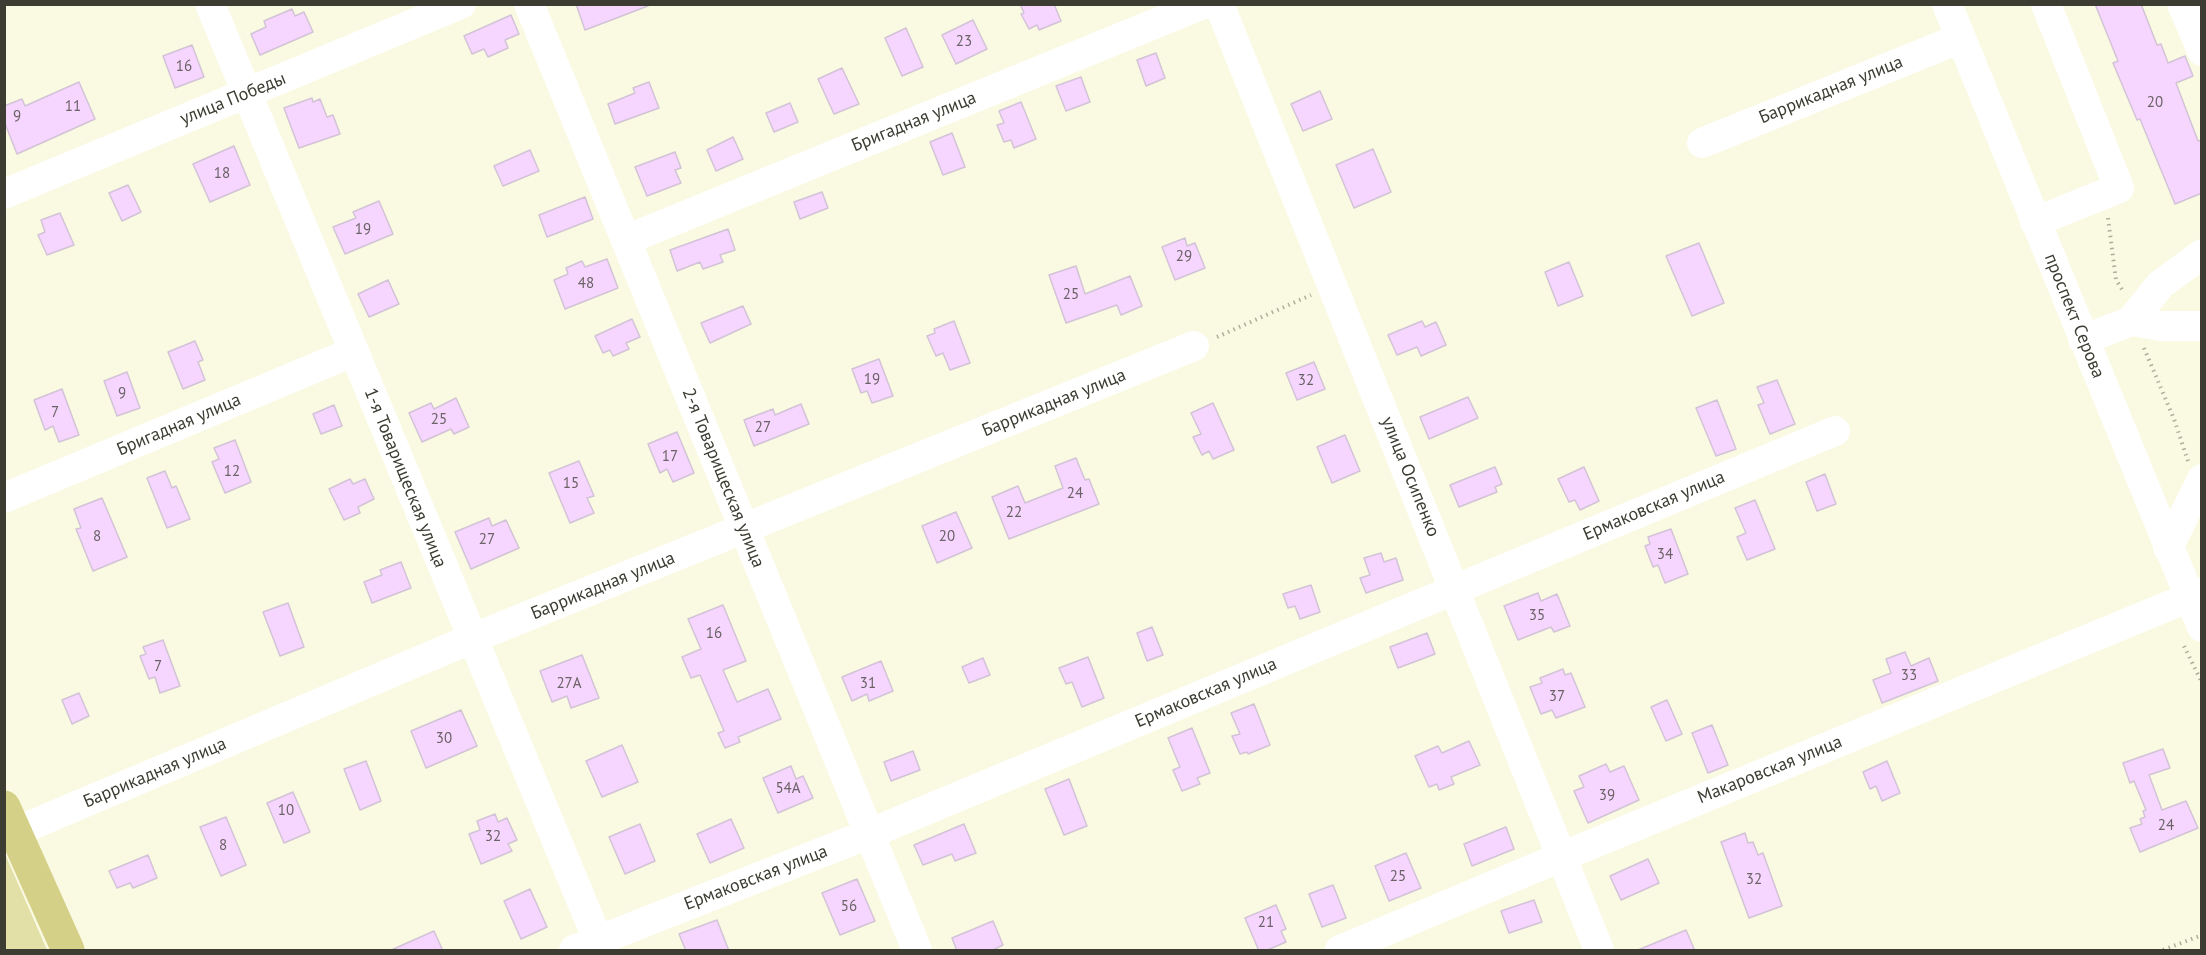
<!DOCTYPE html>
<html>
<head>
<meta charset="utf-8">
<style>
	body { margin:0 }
	#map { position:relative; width:2206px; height:955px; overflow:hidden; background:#faf9e1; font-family:"PT Sans",sans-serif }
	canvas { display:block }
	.frame { position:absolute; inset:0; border:6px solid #3c3c32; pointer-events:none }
</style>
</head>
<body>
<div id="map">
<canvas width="2206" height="955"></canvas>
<div class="frame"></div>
</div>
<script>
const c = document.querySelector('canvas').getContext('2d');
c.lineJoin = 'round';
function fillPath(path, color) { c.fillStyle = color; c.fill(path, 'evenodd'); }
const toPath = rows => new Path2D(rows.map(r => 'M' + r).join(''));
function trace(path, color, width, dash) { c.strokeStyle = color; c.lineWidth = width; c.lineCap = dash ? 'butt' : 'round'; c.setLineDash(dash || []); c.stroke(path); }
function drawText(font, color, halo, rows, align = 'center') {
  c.font = font + ' "PT Sans",sans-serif'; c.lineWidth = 6; c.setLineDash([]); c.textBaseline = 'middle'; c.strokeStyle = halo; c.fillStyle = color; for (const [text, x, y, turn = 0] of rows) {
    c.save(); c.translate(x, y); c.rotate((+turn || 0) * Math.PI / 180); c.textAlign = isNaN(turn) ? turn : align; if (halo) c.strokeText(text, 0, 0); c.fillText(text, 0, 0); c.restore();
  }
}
fillPath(toPath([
	[4,854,5,854,47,950,5,950]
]), '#e2dfa7');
const building = toPath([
	[576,4,648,4,648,6,585,30,576,4],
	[1020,4,1054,4,1061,21,1039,30,1037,25,1029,29,1021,14,1024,13,1020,4],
	[2095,4,2141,4,2157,45,2161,44,2168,63,2185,56,2193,76,2176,83,2198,141,2202,140,2202,193,2175,204,2140,119,2137,120,2113,63,2118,61,2095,4],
	[292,9,295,16,304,12,313,32,260,55,251,34,266,27,264,21,292,9],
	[511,15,519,34,505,40,508,48,488,57,484,49,472,54,464,36,511,15],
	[973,20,987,49,956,64,942,35,973,20],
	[906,28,923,67,902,76,885,38,906,28],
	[192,45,204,77,175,88,163,56,192,45],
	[1156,53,1165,78,1146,86,1137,60,1156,53],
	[842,68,859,104,834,114,818,79,842,68],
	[1081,77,1090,102,1066,111,1056,86,1081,77],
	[79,82,95,119,17,154,4,121,4,106,22,99,25,106,79,82],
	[649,82,659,108,615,124,608,104,635,93,633,88,649,82],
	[1320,91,1332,119,1303,131,1291,104,1320,91],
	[312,98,313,102,320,99,327,117,333,115,340,134,299,148,284,108,312,98],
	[1021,102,1036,139,1014,148,1011,140,1004,142,997,125,1004,123,999,111,1021,102],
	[790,103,798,122,774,132,766,113,790,103],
	[952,133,965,167,943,175,930,142,952,133],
	[733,137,743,159,716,171,707,150,733,137],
	[234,146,250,185,210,202,193,164,234,146],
	[1373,149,1391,192,1354,208,1336,165,1373,149],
	[530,150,539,171,503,186,494,166,530,150],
	[675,152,681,168,675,170,681,183,647,196,635,167,675,152],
	[128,185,141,212,122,221,109,193,128,185],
	[822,192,828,208,800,219,794,202,822,192],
	[585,197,593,219,547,237,539,215,585,197],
	[379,201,393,234,345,254,333,227,356,218,353,212,379,201],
	[60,213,74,245,47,255,38,235,45,232,41,220,60,213],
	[728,229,735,250,720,255,723,262,703,269,700,262,677,271,670,250,728,229],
	[1185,238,1187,246,1195,243,1205,268,1175,280,1162,247,1185,238],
	[1699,243,1724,303,1692,316,1666,256,1699,243],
	[607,259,618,288,565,309,554,280,568,274,566,268,582,261,585,267,607,259],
	[1569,262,1583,296,1558,306,1545,272,1569,262],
	[1076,266,1085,294,1130,276,1142,306,1121,315,1117,305,1066,323,1049,275,1076,266],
	[388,280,399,304,369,317,358,294,388,280],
	[743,306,751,324,710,343,701,323,743,306],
	[632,319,640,337,626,343,629,349,613,356,610,350,603,353,595,336,632,319],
	[954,321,970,363,950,370,943,353,936,356,927,336,935,333,934,329,954,321],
	[1422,321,1425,327,1436,322,1446,345,1421,356,1417,347,1397,355,1388,335,1422,321],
	[195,341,203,360,198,362,205,380,183,389,168,352,195,341],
	[879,359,893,396,872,403,867,391,861,393,852,369,879,359],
	[1314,362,1325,389,1297,400,1286,373,1314,362],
	[127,372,140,408,117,416,104,381,127,372],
	[1777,380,1795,424,1770,434,1758,405,1764,403,1757,387,1777,380],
	[62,389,79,435,59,442,53,426,45,430,34,400,62,389],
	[1468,397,1478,418,1429,439,1420,417,1468,397],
	[456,398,469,427,454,434,451,429,422,442,409,413,431,403,434,409,456,398],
	[1717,400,1736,449,1716,456,1696,408,1717,400],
	[1213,403,1234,450,1213,459,1209,451,1202,455,1193,437,1201,434,1191,413,1213,403],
	[801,404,809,424,754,446,744,420,773,409,775,415,801,404],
	[334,405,342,426,321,434,313,414,334,405],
	[677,432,694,473,673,482,667,469,660,473,648,444,677,432],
	[1345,435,1360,471,1332,483,1317,447,1345,435],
	[235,440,251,482,225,493,212,462,219,459,214,448,235,440],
	[1076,458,1085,480,1089,479,1099,504,1009,539,992,497,1018,486,1025,503,1063,488,1055,466,1076,458],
	[579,461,594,496,587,498,594,513,570,523,549,473,579,461],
	[1495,467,1502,484,1495,487,1497,492,1459,507,1450,485,1495,467],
	[1584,467,1599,501,1580,510,1575,500,1569,502,1558,479,1584,467],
	[165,471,172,488,176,486,190,519,167,528,147,478,165,471],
	[1825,474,1836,504,1817,511,1806,482,1825,474],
	[350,479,353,484,365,479,374,499,358,507,360,513,344,520,329,489,350,479],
	[102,498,127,557,93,571,76,529,81,528,74,509,102,498],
	[1755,500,1775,549,1747,560,1737,537,1746,533,1735,508,1755,500],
	[956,512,972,548,937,563,922,526,956,512],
	[489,518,492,526,506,520,519,548,471,569,455,532,489,518],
	[1671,529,1688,574,1665,583,1658,565,1653,567,1645,546,1650,544,1648,537,1671,529],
	[1381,553,1384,562,1396,558,1403,580,1366,593,1360,578,1370,575,1364,558,1381,553],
	[401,562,411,588,372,603,364,582,382,575,380,570,401,562],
	[1311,585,1320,612,1300,619,1295,606,1288,608,1283,594,1311,585],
	[1538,593,1541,601,1557,594,1570,626,1554,632,1551,627,1518,640,1504,606,1538,593],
	[288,603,304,647,280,656,263,612,288,603],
	[723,605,746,661,723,670,737,702,768,689,781,719,738,737,740,742,725,748,718,733,724,731,700,675,691,678,682,657,701,649,688,619,723,605],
	[1152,627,1163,655,1147,661,1137,633,1152,627],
	[1427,633,1435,654,1398,668,1390,647,1427,633],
	[163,640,180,686,160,693,155,677,149,679,140,656,146,654,143,647,163,640],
	[1905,652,1911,666,1929,658,1938,681,1882,703,1873,680,1891,673,1886,659,1905,652],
	[582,655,599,698,571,708,567,696,552,702,540,671,582,655],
	[1088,657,1104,698,1082,707,1072,682,1066,684,1059,668,1088,657],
	[983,658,990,675,969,683,962,667,983,658],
	[881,661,893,691,869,701,867,694,852,701,842,677,881,661],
	[1563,669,1565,675,1571,673,1585,707,1556,718,1552,710,1541,714,1530,687,1542,683,1540,678,1563,669],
	[79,693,89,716,72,724,62,700,79,693],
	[1667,700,1682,734,1666,741,1651,707,1667,700],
	[1254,704,1270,745,1248,754,1247,752,1240,754,1232,736,1240,734,1231,713,1254,704],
	[461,710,477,746,426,768,411,731,461,710],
	[1712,725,1728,765,1708,773,1692,733,1712,725],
	[1192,728,1210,773,1197,778,1200,784,1182,791,1173,770,1180,767,1168,738,1192,728],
	[1469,741,1480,765,1451,777,1454,784,1439,790,1437,784,1429,787,1415,756,1438,746,1442,753,1469,741],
	[622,745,638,782,602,797,586,761,622,745],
	[2163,749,2170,768,2149,775,2162,810,2186,801,2198,828,2140,852,2130,828,2142,824,2140,819,2145,817,2143,811,2146,810,2134,781,2130,783,2123,763,2163,749],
	[913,751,920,770,891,781,884,762,913,751],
	[366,761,381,801,360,810,344,769,366,761],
	[1887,761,1900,793,1882,801,1876,786,1870,789,1863,772,1887,761],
	[1606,764,1610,772,1624,766,1639,800,1588,823,1574,791,1584,787,1579,776,1606,764],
	[791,766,796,779,803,776,813,798,778,813,763,778,791,766],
	[1069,779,1087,826,1064,835,1045,789,1069,779],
	[293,792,310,832,284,843,267,803,293,792],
	[495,814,498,822,507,818,517,840,508,844,512,851,481,864,469,834,480,830,477,821,495,814],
	[226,817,246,865,221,876,200,827,226,817],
	[731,819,744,848,710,863,697,834,731,819],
	[640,824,655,861,625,874,609,837,640,824],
	[964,824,976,853,955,861,952,854,923,865,914,845,964,824],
	[1506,827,1514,849,1472,866,1464,844,1506,827],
	[1745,833,1748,843,1753,842,1758,855,1763,853,1782,906,1749,918,1721,842,1745,833],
	[1406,853,1421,888,1389,901,1375,866,1406,853],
	[148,855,157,878,133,888,130,883,117,888,109,871,148,855],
	[1648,859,1659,883,1621,900,1610,876,1648,859],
	[857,879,875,921,840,935,822,893,857,879],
	[1333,885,1346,918,1322,927,1309,894,1333,885],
	[530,889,547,927,521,939,504,901,530,889],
	[1534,900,1542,922,1509,933,1501,911,1534,900],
	[1276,905,1286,929,1281,931,1286,942,1265,951,1259,951,1245,918,1276,905],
	[717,920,729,951,686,951,679,934,717,920],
	[993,921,1003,945,991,951,957,951,952,938,993,921],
	[1686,930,1695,951,1638,951,1638,950,1686,930],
	[434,931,443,951,389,951,434,931]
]);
fillPath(building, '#f6d6ff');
trace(building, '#d2c3d7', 1.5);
trace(toPath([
	[2108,218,2116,280,2123,291],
	[1217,337,1311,295],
	[2144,348,2174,419,2188,461],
	[2184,646,2202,683],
	[2163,950,2202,935]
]), '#b0af9c', 4, [1.5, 4.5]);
trace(toPath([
	[210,4,602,950],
	[529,4,917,950],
	[1219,4,1599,950],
	[1947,4,2202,627],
	[2182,4,2202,51],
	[1702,143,1961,38],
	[4,194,461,4],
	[2035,222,2119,188,2046,4],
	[626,240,1203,4],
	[2131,321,2161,326,2202,326],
	[2083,340,2131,321,2160,285,2202,254],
	[4,498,353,352],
	[2168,548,2202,479],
	[15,832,471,639,1194,346],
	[574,950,871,833,1835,431],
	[1340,950,1561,857,2202,592]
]), '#fff', 30);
trace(toPath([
	[4,807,68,950]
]), '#d5d087', 33);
drawText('15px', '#6a6265', null, [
	["23",964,42],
	["16",184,67],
	["20",2155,103],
	["11",73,107],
	["9",17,117],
	["18",222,174],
	["19",363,230],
	["29",1184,257],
	["48",586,284],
	["25",1071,295],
	["19",872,380],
	["32",1306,381],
	["9",122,394],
	["7",55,413],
	["25",439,420],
	["27",763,428],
	["17",670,457],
	["12",232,472],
	["15",571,484],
	["24",1075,494],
	["22",1014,513],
	["8",97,537],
	["20",947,537],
	["27",487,540],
	["34",1665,555],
	["35",1537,616],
	["16",714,634],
	["7",158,667],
	["33",1909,676],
	["27А",569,684],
	["31",868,684],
	["37",1557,697],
	["30",444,739],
	["54А",788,789],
	["39",1607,796],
	["10",286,811],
	["24",2166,826],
	["32",493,837],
	["8",223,846],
	["25",1398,877],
	["32",1754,880],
	["56",849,907],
	["21",1266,923]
]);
drawText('18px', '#3c3c32', '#fff', [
	["Баррикадная улица",1831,90,-22],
	["улица Победы",233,99,-22],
	["Бригадная улица",914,122,-22],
	["проспект Серова",2074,316,68],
	["Баррикадная улица",1054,403,-22],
	["Бригадная улица",179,425,-23],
	["улица Осипенко",1410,477,68],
	["1-я Товарищеская улица",405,478,68],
	["2-я Товарищеская улица",723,478,68],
	["Ермаковская улица",1654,506,-23],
	["Баррикадная улица",603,586,-22],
	["Ермаковская улица",1206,693,-23],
	["Макаровская улица",1770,770,-22],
	["Баррикадная улица",155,773,-23],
	["Ермаковская улица",756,878,-21]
]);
</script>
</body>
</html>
